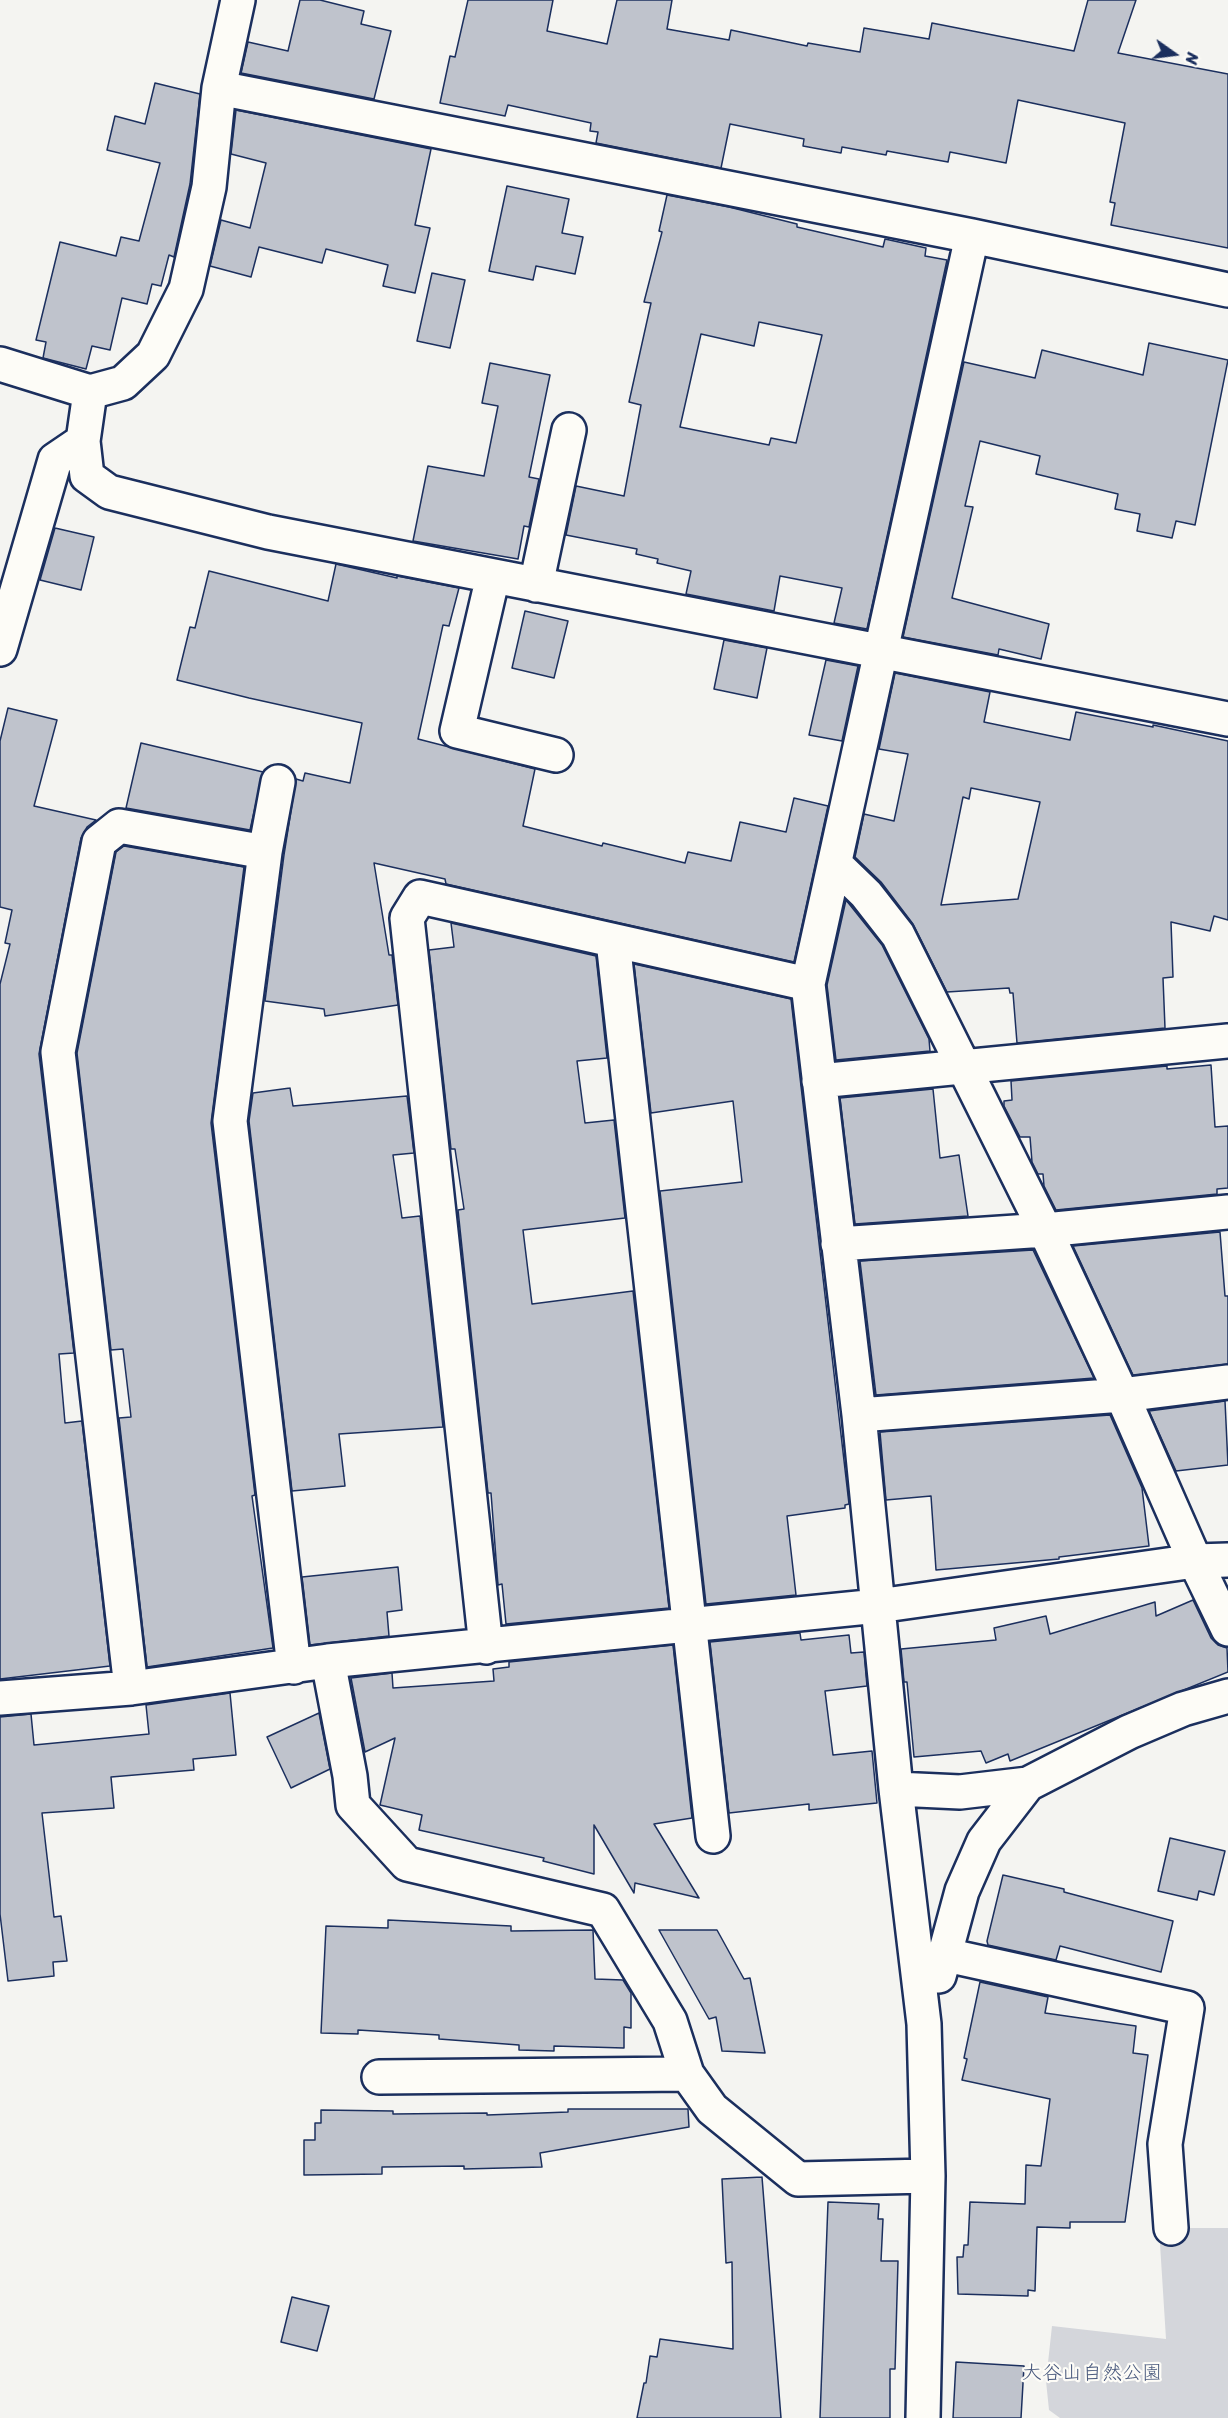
<!DOCTYPE html>
<html>
<head>
<meta charset="utf-8">
<style>
	body { margin:0 }
	#map { position:relative; width:1228px; height:2418px; overflow:hidden; background:#f4f4f1; font-family:Sriracha,sans-serif }
	canvas { display:block }
	.north { position:absolute; left:1144px; top:24px; width:60px; height:60px; -webkit-text-stroke:4px #fdfcf7; paint-order:stroke; rotate:104deg; font-size:16px; font-weight:700; line-height:24px; text-align:center; color:#1b2f5e }
	.north::after { content:''; display:block; margin:auto; width:21px; height:27px; background:#1b2f5e; clip-path:polygon(50% 0,100% 100%,50% 72%,0 100%) }
</style>
</head>
<body>
<div id="map">
<canvas width="1228" height="2418"></canvas>
<div class="north">N</div>
</div>
<script>
const c = document.querySelector('canvas').getContext('2d');
c.lineJoin = 'round';
function fillPath(path, color) { c.fillStyle = color; c.fill(path, 'evenodd'); }
const toPath = rows => new Path2D(rows.map(r => 'M' + r).join(''));
function trace(path, color, width, dash) { c.strokeStyle = color; c.lineWidth = width; c.lineCap = dash ? 'butt' : 'round'; c.setLineDash(dash || []); c.stroke(path); }
function drawText(font, color, halo, rows, align = 'center') {
  c.font = font + ' Sriracha,"Klee One",sans-serif'; c.lineWidth = 4.5; c.setLineDash([]); c.textBaseline = 'middle'; c.strokeStyle = halo; c.fillStyle = color; for (const [text, x, y, turn = 0] of rows) {
    c.save(); c.translate(x, y); c.rotate((+turn || 0) * Math.PI / 180); c.textAlign = isNaN(turn) ? turn : align; if (halo) c.strokeText(text, 0, 0); c.fillText(text, 0, 0); c.restore();
  }
}
fillPath(toPath([
	[1159,2228,1228,2228,1228,2418,1060,2418,1049,2410,1046,2381,1052,2326,1166,2339]
]), '#d4d6db');
const building = toPath([
	[300,0,320,0,364,11,361,24,391,31,374,99,241,73,248,42,288,51,300,0],
	[468,0,553,0,547,31,607,44,617,0,672,0,667,29,729,40,731,30,807,46,808,43,860,52,864,28,929,39,932,23,1074,51,1088,0,1136,0,1118,53,1228,74,1228,248,1111,225,1115,203,1110,202,1125,123,1018,100,1006,163,950,152,948,162,887,151,886,155,842,147,841,153,803,146,804,139,730,124,721,168,596,143,598,132,590,131,591,123,508,105,505,116,440,103,450,56,455,57,468,0],
	[155,83,200,94,190,184,174,257,169,255,161,286,152,284,147,304,122,298,110,350,92,346,86,369,43,358,46,342,36,340,60,242,116,256,121,237,139,241,160,163,107,150,115,116,145,124,155,83],
	[236,110,431,149,415,225,430,228,415,293,383,286,388,265,326,249,322,263,259,247,251,277,210,266,221,220,250,228,266,163,231,154,236,110],
	[507,186,569,199,562,233,583,237,575,274,536,266,533,280,489,271,507,186],
	[667,195,729,207,797,224,797,227,883,247,885,239,926,248,925,256,947,260,867,629,834,623,842,588,780,576,774,611,686,594,691,571,657,563,658,559,636,554,637,549,566,535,576,486,624,496,641,405,629,402,651,303,644,302,662,232,659,231,667,195],
	[759,322,822,335,796,443,771,438,769,445,680,427,701,334,754,346,759,322],
	[432,273,465,280,450,348,417,341,432,273],
	[1149,343,1228,360,1195,525,1176,521,1172,538,1137,531,1140,514,1115,509,1118,494,1036,474,1040,456,980,441,965,506,973,507,952,598,1049,624,1041,659,999,649,998,655,903,637,964,362,1035,378,1042,350,1143,375,1149,343],
	[490,363,550,375,529,477,539,479,529,527,524,526,518,559,413,541,428,466,484,476,498,406,482,403,490,363],
	[55,528,94,537,81,590,40,580,55,528],
	[336,564,397,578,397,576,459,588,449,626,443,625,418,739,535,769,523,826,602,846,603,843,685,863,688,852,731,861,740,822,786,832,794,798,828,806,794,962,446,884,445,879,374,863,389,955,392,955,398,1005,325,1016,324,1009,265,1001,284,855,296,779,303,781,305,773,350,783,362,723,249,698,177,680,190,627,195,628,209,571,328,601,336,564],
	[525,611,568,621,554,678,512,668,525,611],
	[724,640,767,648,757,698,714,689,724,640],
	[826,660,858,666,842,741,809,735,826,660],
	[895,673,990,692,984,722,1070,740,1076,712,1153,727,1153,725,1228,741,1228,920,1214,916,1210,931,1171,922,1173,977,1163,978,1165,1028,1017,1043,1013,993,1010,993,1009,988,947,992,913,924,881,882,855,857,864,814,894,821,908,754,879,749,895,673],
	[971,788,1040,802,1018,899,941,905,963,797,969,799,971,788],
	[8,708,57,720,34,806,96,820,87,827,81,838,39,1054,74,1353,59,1354,65,1423,82,1421,110,1666,0,1679,0,984,10,944,5,943,12,910,0,907,0,741,8,708],
	[141,743,263,772,250,830,126,808,141,743],
	[124,846,244,867,211,1123,255,1495,252,1496,273,1648,147,1667,119,1418,131,1417,123,1349,111,1350,77,1053,116,852,124,846],
	[846,900,882,945,929,1039,930,1051,836,1060,827,985,846,900],
	[451,923,596,956,607,1058,577,1061,585,1123,614,1120,625,1218,523,1230,532,1304,633,1291,669,1608,506,1624,502,1584,498,1585,491,1493,488,1493,458,1210,464,1209,455,1149,451,1149,429,950,454,947,451,923],
	[634,964,791,999,849,1504,845,1505,845,1508,787,1516,796,1595,706,1604,660,1191,742,1182,733,1101,651,1113,634,964],
	[1211,1065,1215,1127,1228,1126,1228,1188,1217,1189,1217,1194,1056,1210,1044,1186,1043,1174,1038,1174,1032,1162,1030,1137,1020,1137,1004,1106,1004,1101,1012,1100,1011,1081,1167,1066,1167,1069,1211,1065],
	[290,1088,293,1106,407,1096,414,1153,393,1155,402,1218,420,1216,443,1427,339,1434,345,1486,292,1491,249,1121,253,1093,290,1088],
	[933,1089,940,1158,959,1155,968,1216,855,1224,840,1098,933,1089],
	[1220,1232,1225,1296,1228,1296,1228,1364,1133,1375,1073,1246,1220,1232],
	[1033,1250,1094,1378,876,1395,860,1261,1033,1250],
	[1225,1401,1228,1465,1176,1471,1149,1411,1225,1401],
	[1110,1415,1142,1488,1149,1546,1059,1557,1059,1559,936,1570,931,1496,886,1500,880,1432,1110,1415],
	[398,1567,402,1610,387,1612,389,1636,310,1645,302,1577,398,1567],
	[1193,1600,1211,1638,1218,1645,1227,1648,1228,1672,1010,1761,1008,1754,986,1763,981,1751,914,1757,907,1682,904,1682,901,1649,996,1640,994,1628,1046,1616,1050,1634,1155,1602,1156,1616,1193,1600],
	[800,1633,801,1640,849,1635,851,1653,864,1652,867,1686,825,1691,833,1755,872,1751,877,1803,809,1810,809,1804,729,1813,710,1642,800,1633],
	[673,1645,692,1818,654,1824,699,1898,635,1883,634,1893,594,1825,594,1874,543,1861,544,1858,419,1830,422,1815,380,1805,395,1738,365,1752,351,1678,392,1673,393,1688,494,1681,493,1669,509,1667,509,1662,673,1645],
	[230,1693,236,1755,193,1759,194,1770,111,1777,114,1808,42,1813,54,1917,61,1916,67,1961,53,1962,54,1976,8,1981,0,1914,0,1717,31,1714,34,1745,149,1734,146,1705,230,1693],
	[319,1713,330,1769,291,1788,267,1737,319,1713],
	[1170,1838,1225,1851,1214,1895,1199,1891,1197,1900,1158,1891,1170,1838],
	[1003,1875,1064,1889,1064,1892,1173,1921,1161,1972,1060,1946,1056,1960,988,1945,987,1941,1003,1875],
	[388,1920,511,1926,511,1931,593,1930,595,1979,623,1980,631,1993,631,2028,624,2027,624,2048,554,2046,554,2051,519,2050,519,2045,439,2039,439,2035,358,2030,358,2034,321,2033,326,1926,388,1928,388,1920],
	[659,1930,717,1930,744,1979,750,1978,765,2053,722,2051,716,2017,709,2019,659,1930],
	[980,1982,1048,1997,1045,2013,1136,2026,1133,2053,1148,2055,1125,2222,1070,2222,1070,2228,1037,2227,1035,2291,1028,2290,1028,2296,958,2294,957,2257,963,2257,964,2245,968,2245,970,2202,1025,2204,1026,2165,1041,2166,1050,2099,962,2080,967,2059,964,2058,980,1982],
	[568,2109,688,2109,689,2127,540,2153,542,2167,464,2169,464,2166,382,2167,382,2174,304,2175,304,2140,315,2140,315,2123,321,2123,321,2110,393,2111,393,2114,487,2113,487,2115,568,2112,568,2109],
	[762,2177,781,2418,637,2418,644,2383,646,2383,650,2356,657,2357,660,2339,733,2349,732,2262,726,2263,722,2179,762,2177],
	[828,2202,879,2204,878,2219,883,2219,881,2261,898,2261,895,2369,890,2369,890,2418,820,2418,828,2202],
	[292,2297,329,2306,317,2351,281,2342,292,2297],
	[956,2362,1024,2366,1021,2418,953,2418,956,2362]
]);
fillPath(building, '#bfc3cc');
trace(building, '#1b2f5e', 1.5);
const minor = toPath([
	[219,88,972,236,1228,290],
	[0,364,90,392,123,383,153,355,186,289,209,187,219,88,238,0],
	[90,392,83,441,87,476,109,492,268,532,1228,719],
	[493,576,457,731,556,755],
	[536,585,569,430],
	[0,649,55,460,83,441],
	[265,852,278,782],
	[835,864,866,894,898,935,1045,1230,1122,1395,1195,1561,1228,1629],
	[613,941,713,1836],
	[819,1081,1228,1041],
	[838,1244,1045,1230,1228,1212],
	[859,1415,1122,1395,1228,1382],
	[486,1647,407,918,420,897,808,984],
	[328,1661,350,1776,353,1805,407,1864,603,1910,670,2021,687,2074,712,2109,798,2179,928,2176],
	[131,1688,58,1052,99,842,119,826,265,852,230,1121,294,1667],
	[0,1698,131,1688,328,1661,878,1606,1195,1561,1228,1560],
	[896,1789,960,1792,1028,1784,1129,1732,1183,1709,1228,1696],
	[946,1955,1187,2008,1165,2144,1171,2228],
	[939,1976,962,1891,984,1841,1028,1784],
	[379,2077,687,2074],
	[923,2418,928,2176,924,2024,896,1789,859,1415,808,984,972,236]
]);
trace(minor, '#1b2f5e', 38);
trace(minor, '#fdfcf7', 33);
drawText('20px', '#49597d', '#fdfcf7', [
	["大谷山自然公園",1092,2374]
]);
</script>
</body>
</html>
